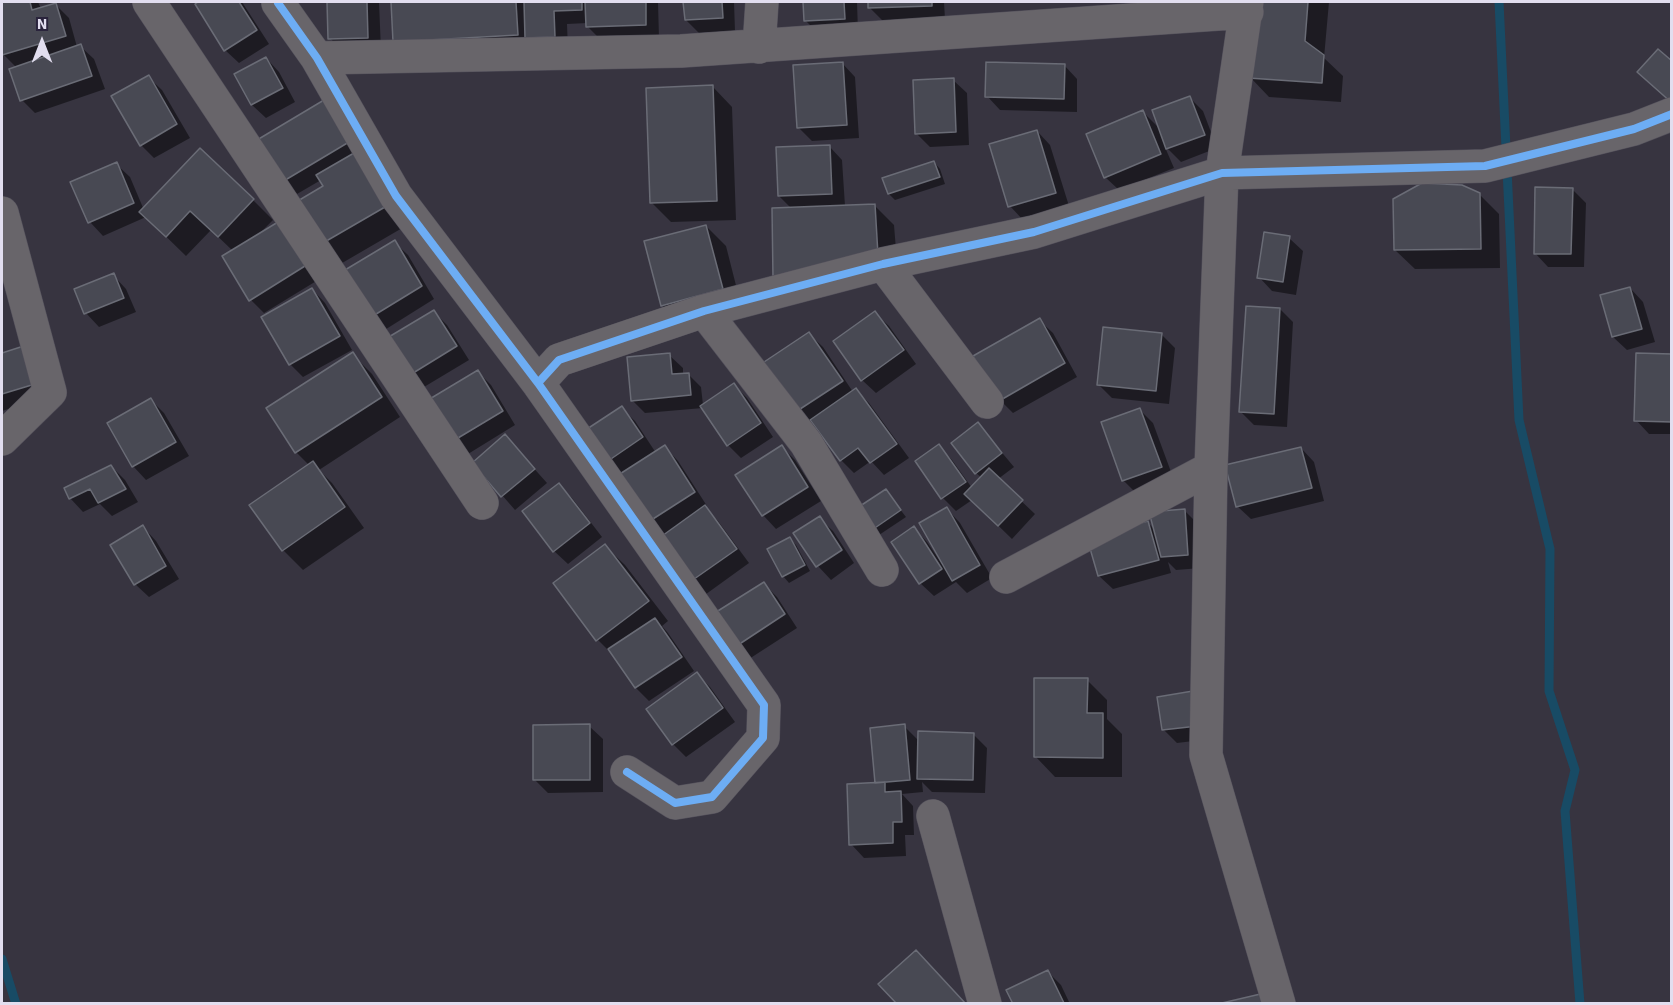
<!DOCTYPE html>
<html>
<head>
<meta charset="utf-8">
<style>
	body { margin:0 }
	#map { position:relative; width:1673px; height:1005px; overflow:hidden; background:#373440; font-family:"Source Sans 3",sans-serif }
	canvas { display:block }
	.frame { position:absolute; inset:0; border:3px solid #e2deef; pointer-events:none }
	.north { position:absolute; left:12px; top:12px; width:60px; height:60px; -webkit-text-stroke:4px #2a243c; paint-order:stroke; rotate:0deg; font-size:16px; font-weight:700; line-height:24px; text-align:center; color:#e2deef }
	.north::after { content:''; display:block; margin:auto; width:21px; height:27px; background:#e2deef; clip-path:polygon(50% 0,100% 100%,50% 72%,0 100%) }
</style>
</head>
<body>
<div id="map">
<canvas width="1673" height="1005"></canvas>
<div class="frame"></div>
<div class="north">N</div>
</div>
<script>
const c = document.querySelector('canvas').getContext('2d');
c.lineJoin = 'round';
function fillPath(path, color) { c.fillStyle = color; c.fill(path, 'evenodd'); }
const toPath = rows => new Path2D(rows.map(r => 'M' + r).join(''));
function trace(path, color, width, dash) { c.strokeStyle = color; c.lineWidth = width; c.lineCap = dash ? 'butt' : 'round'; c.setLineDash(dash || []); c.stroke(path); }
fillPath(toPath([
	[2,2,38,2,41,9,56,5,69,18,77,47,80,46,94,59,105,89,35,113,22,100,17,68,3,54],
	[201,2,242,2,269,44,239,63,225,50,197,4],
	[328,2,379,2,381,50,343,52,330,38],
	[393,2,658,2,659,38,601,40,588,27,588,23,567,24,568,50,395,41],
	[685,2,734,2,735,31,699,33,686,20],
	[804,2,857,2,858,32,819,34,805,20],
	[870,2,944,2,945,19,883,21,870,8],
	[1256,2,1329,2,1324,58,1343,76,1341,102,1269,97,1250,77],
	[266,58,279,72,295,102,266,118,252,105,236,74],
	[842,63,855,77,859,138,812,141,798,127],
	[1064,65,1077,79,1077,112,1000,110,987,96],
	[148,77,162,90,190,138,154,158,141,145],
	[953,80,967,93,969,145,930,147,916,133],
	[713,87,732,107,736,220,671,222,651,202],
	[1190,98,1203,111,1217,148,1181,162,1164,145,1174,168,1119,190,1105,177,1143,112,1161,130],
	[323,102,404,227,337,266,317,246,325,187,321,180,297,194,283,181],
	[1037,131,1050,145,1069,206,1023,220,1010,206],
	[829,146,842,160,845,206,874,205,894,225,898,274,792,209,779,196],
	[934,162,940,169,945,184,895,200,889,194],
	[116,164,130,177,144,210,253,200,273,220,259,234,277,224,318,280,264,313,251,300,233,251,211,230,186,256,146,217,103,236,90,222],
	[1572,189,1586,203,1584,267,1548,267,1535,253],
	[1479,194,1499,214,1500,268,1415,269,1395,250],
	[706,226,726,246,742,309,682,325,662,305],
	[1289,238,1303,251,1296,295,1272,291,1259,277],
	[394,242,408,255,434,299,383,331,342,274],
	[113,275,126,289,136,312,99,327,86,313],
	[1630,288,1643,302,1655,342,1627,350,1613,337],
	[312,289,325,303,352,350,303,377,290,364],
	[1280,309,1293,322,1287,427,1254,425,1241,412],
	[434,312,447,325,469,360,419,390,406,377],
	[875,313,889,326,916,364,876,393,862,380,835,342],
	[1039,320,1053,333,1077,377,1013,413,1000,400],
	[809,334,823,347,853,392,856,390,869,403,909,458,884,475,871,461,854,473,841,460,814,422,809,426,796,412],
	[1162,335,1175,348,1169,404,1112,398,1099,385],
	[33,345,57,394,2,411,2,355],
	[352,354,372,374,400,417,319,470,332,483,364,528,303,570,283,550,309,465,296,452],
	[669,355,683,368,683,375,688,374,701,387,703,405,734,385,747,398,773,437,741,458,728,445,703,408,645,413,632,400],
	[1672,356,1672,434,1649,434,1636,420],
	[477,371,491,385,515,425,468,454,455,441],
	[151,400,164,413,189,456,146,480,133,466],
	[621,408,635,421,656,453,665,447,678,461,707,506,705,507,718,521,749,563,702,597,623,474,609,460],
	[1140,410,1153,423,1174,480,1137,494,1123,480],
	[978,424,1014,467,998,479,1035,514,1012,539,972,500,956,511,943,498,939,446,952,460,972,488,982,478,976,473],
	[505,436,547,483,515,510,474,463],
	[782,447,795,460,821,501,776,529,763,515],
	[1301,448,1314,462,1324,501,1251,519,1237,506],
	[111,466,125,480,138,502,112,516,100,504,83,512,70,498],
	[559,485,572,498,602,537,568,564,554,551],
	[886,491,906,517,876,537,870,531],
	[947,509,960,523,992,578,967,593,956,582,934,596,920,583,914,528,927,542,942,564,944,563],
	[1185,511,1198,524,1201,568,1176,570,1168,562,1171,573,1113,589,1099,576,1148,523,1156,531],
	[819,518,833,531,854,563,831,580,818,566,795,533],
	[143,527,156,541,179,579,149,597,135,584],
	[790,539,796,545,810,571,789,583,783,576],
	[605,546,625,565,668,621,662,626,668,633,694,671,649,701,636,688,616,658,598,640],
	[764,584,777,597,797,628,749,659,736,646],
	[697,674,710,687,735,722,686,757,673,744],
	[1087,680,1107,700,1107,719,1122,734,1122,777,1055,777,1036,757],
	[1159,698,1210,739,1177,743,1164,730],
	[589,726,603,739,603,792,548,793,534,779],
	[904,726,919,741,973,734,987,748,985,793,932,792,922,782,923,792,902,794,913,806,914,835,905,835,906,856,864,858,851,844],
	[1048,972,1061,985,1070,1004,1014,1004]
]), '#0007');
trace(toPath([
	[1499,2,1519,420,1550,549,1549,691,1575,770,1565,811,1580,1004],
	[2,959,16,1004]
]), '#184b65', 9);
const building = toPath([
	[2,2,30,2,32,10,56,3,66,36,2,55,2,2],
	[198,2,239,2,257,30,224,51,195,4,198,2],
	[327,2,367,2,368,38,328,39,327,2],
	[391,2,516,2,518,35,393,42,391,2],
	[524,2,582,2,582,10,554,11,555,37,525,38,524,2],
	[585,2,646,2,646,25,586,27,585,2],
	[683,2,722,2,723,18,685,20,683,2],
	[803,2,844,2,845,19,804,21,803,2],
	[868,2,932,2,932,6,868,8,868,2],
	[1254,2,1308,2,1305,41,1324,55,1322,83,1248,78,1254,2],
	[81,44,92,76,20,101,9,69,81,44],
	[1658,49,1672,61,1672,103,1637,72,1658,49],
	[266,57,283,88,251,105,234,74,266,57],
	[843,62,847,125,797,128,793,65,843,62],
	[986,62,1065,64,1064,99,985,97,986,62],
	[149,75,177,124,140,146,111,96,149,75],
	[954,78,956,132,915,134,913,80,954,78],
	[713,85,717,201,650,203,646,88,713,85],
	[1190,96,1205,135,1166,149,1152,110,1190,96],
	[324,100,349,142,282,182,257,140,324,100],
	[1143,110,1161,154,1104,178,1086,134,1143,110],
	[1037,130,1056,193,1008,207,989,144,1037,130],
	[830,145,832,194,778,196,776,147,830,145],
	[200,148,254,199,218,237,190,211,166,237,139,212,200,148],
	[354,153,385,207,316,247,291,205,323,186,316,175,354,153],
	[934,161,940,177,888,194,882,178,934,161],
	[117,162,134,203,88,223,70,182,117,162],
	[1422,183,1462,185,1480,193,1481,249,1394,250,1393,199,1422,183],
	[1535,187,1573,188,1571,254,1534,254,1535,187],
	[875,204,878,255,773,279,772,208,875,204],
	[278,222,305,266,249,301,222,256,278,222],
	[706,225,723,289,661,306,644,241,706,225],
	[1264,232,1290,236,1283,282,1257,278,1264,232],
	[395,240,422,286,368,319,340,273,395,240],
	[114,273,124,298,84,314,74,289,114,273],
	[1630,287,1642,329,1612,337,1600,295,1630,287],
	[312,288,340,336,289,365,261,317,312,288],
	[1246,306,1280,308,1274,414,1239,412,1246,306],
	[434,310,457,346,405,378,382,341,434,310],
	[875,311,904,350,861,381,833,341,875,311],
	[1040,318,1065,363,999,401,973,356,1040,318],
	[1103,327,1162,333,1156,391,1097,385,1103,327],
	[809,332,843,381,794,413,761,364,809,332],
	[33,343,45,381,2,394,2,353,33,343],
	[353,352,382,397,295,453,266,408,353,352],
	[670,353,672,374,689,373,691,395,631,401,627,357,670,353],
	[1636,353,1672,354,1672,422,1634,421,1636,353],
	[478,370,503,411,453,441,428,400,478,370],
	[734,383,761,423,727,446,700,406,734,383],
	[856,388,897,444,870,463,858,448,840,461,810,420,856,388],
	[151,398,176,442,132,467,107,423,151,398],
	[622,406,643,437,608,461,587,429,622,406],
	[1140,408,1162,467,1122,481,1101,422,1140,408],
	[978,422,1002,453,975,474,951,443,978,422],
	[505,434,535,469,501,497,472,463,505,434],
	[939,444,966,482,941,499,915,461,939,444],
	[665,445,695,492,642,526,612,479,665,445],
	[782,445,808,487,762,516,735,475,782,445],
	[1301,447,1312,488,1236,507,1225,465,1301,447],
	[313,461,345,507,282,551,249,505,313,461],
	[111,465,126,489,98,503,90,489,69,499,64,488,111,465],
	[989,468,1023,500,998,526,964,494,989,468],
	[559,483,590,523,553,552,522,511,559,483],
	[886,489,901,510,869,532,854,510,886,489],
	[705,505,737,549,687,584,655,541,705,505],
	[947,507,980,565,952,581,919,523,947,507],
	[1185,509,1188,555,1161,557,1149,512,1185,509],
	[820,516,842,550,816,567,793,533,820,516],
	[1148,521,1159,560,1098,576,1087,538,1148,521],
	[143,525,166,566,134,585,110,545,143,525],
	[914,526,942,569,919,584,891,542,914,526],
	[790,537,805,565,782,577,767,549,790,537],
	[605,544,649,601,596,641,553,583,605,544],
	[764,582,785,614,735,647,713,614,764,582],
	[655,618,682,657,635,688,608,649,655,618],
	[697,672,723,708,672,745,646,709,697,672],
	[1034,678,1088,678,1087,713,1103,713,1103,758,1034,757,1034,678],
	[1193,691,1198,726,1162,730,1157,697,1193,691],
	[590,724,590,780,533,780,533,725,590,724],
	[905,724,910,780,875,783,870,728,905,724],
	[918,731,974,733,973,780,917,779,918,731],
	[885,782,885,792,901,791,902,822,893,822,893,843,849,845,847,784,885,782],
	[916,950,966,1004,897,1004,878,984,916,950],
	[1048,970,1064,1003,1013,1004,1006,990,1048,970],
	[1269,992,1272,1004,1222,1004,1222,1003,1269,992]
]);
fillPath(building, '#484953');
trace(building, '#6a6c76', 1.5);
const minor = toPath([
	[149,2,482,503],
	[1247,2,1222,173,1211,468,1206,755,1279,1004],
	[278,3,317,58,396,196,538,383,764,705,763,738,712,797,675,803,627,772],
	[759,47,762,2],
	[317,58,681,51,1247,12],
	[2,213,50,392,2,439],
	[883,264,987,402],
	[704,311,806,443,882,570],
	[538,383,559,360,704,311,883,264,1034,232,1222,173,1485,166,1634,129,1672,114],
	[1006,577,1211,468],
	[933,816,985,1004]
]);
trace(minor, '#53505b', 34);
trace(minor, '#68656a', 33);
trace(toPath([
	[278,3,317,58,396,196,538,383,764,705,763,738,712,797,675,803,627,772],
	[538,383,559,360,704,311,883,264,1034,232,1222,173,1485,166,1634,129,1672,114]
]), '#6dadf4', 8);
</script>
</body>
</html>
